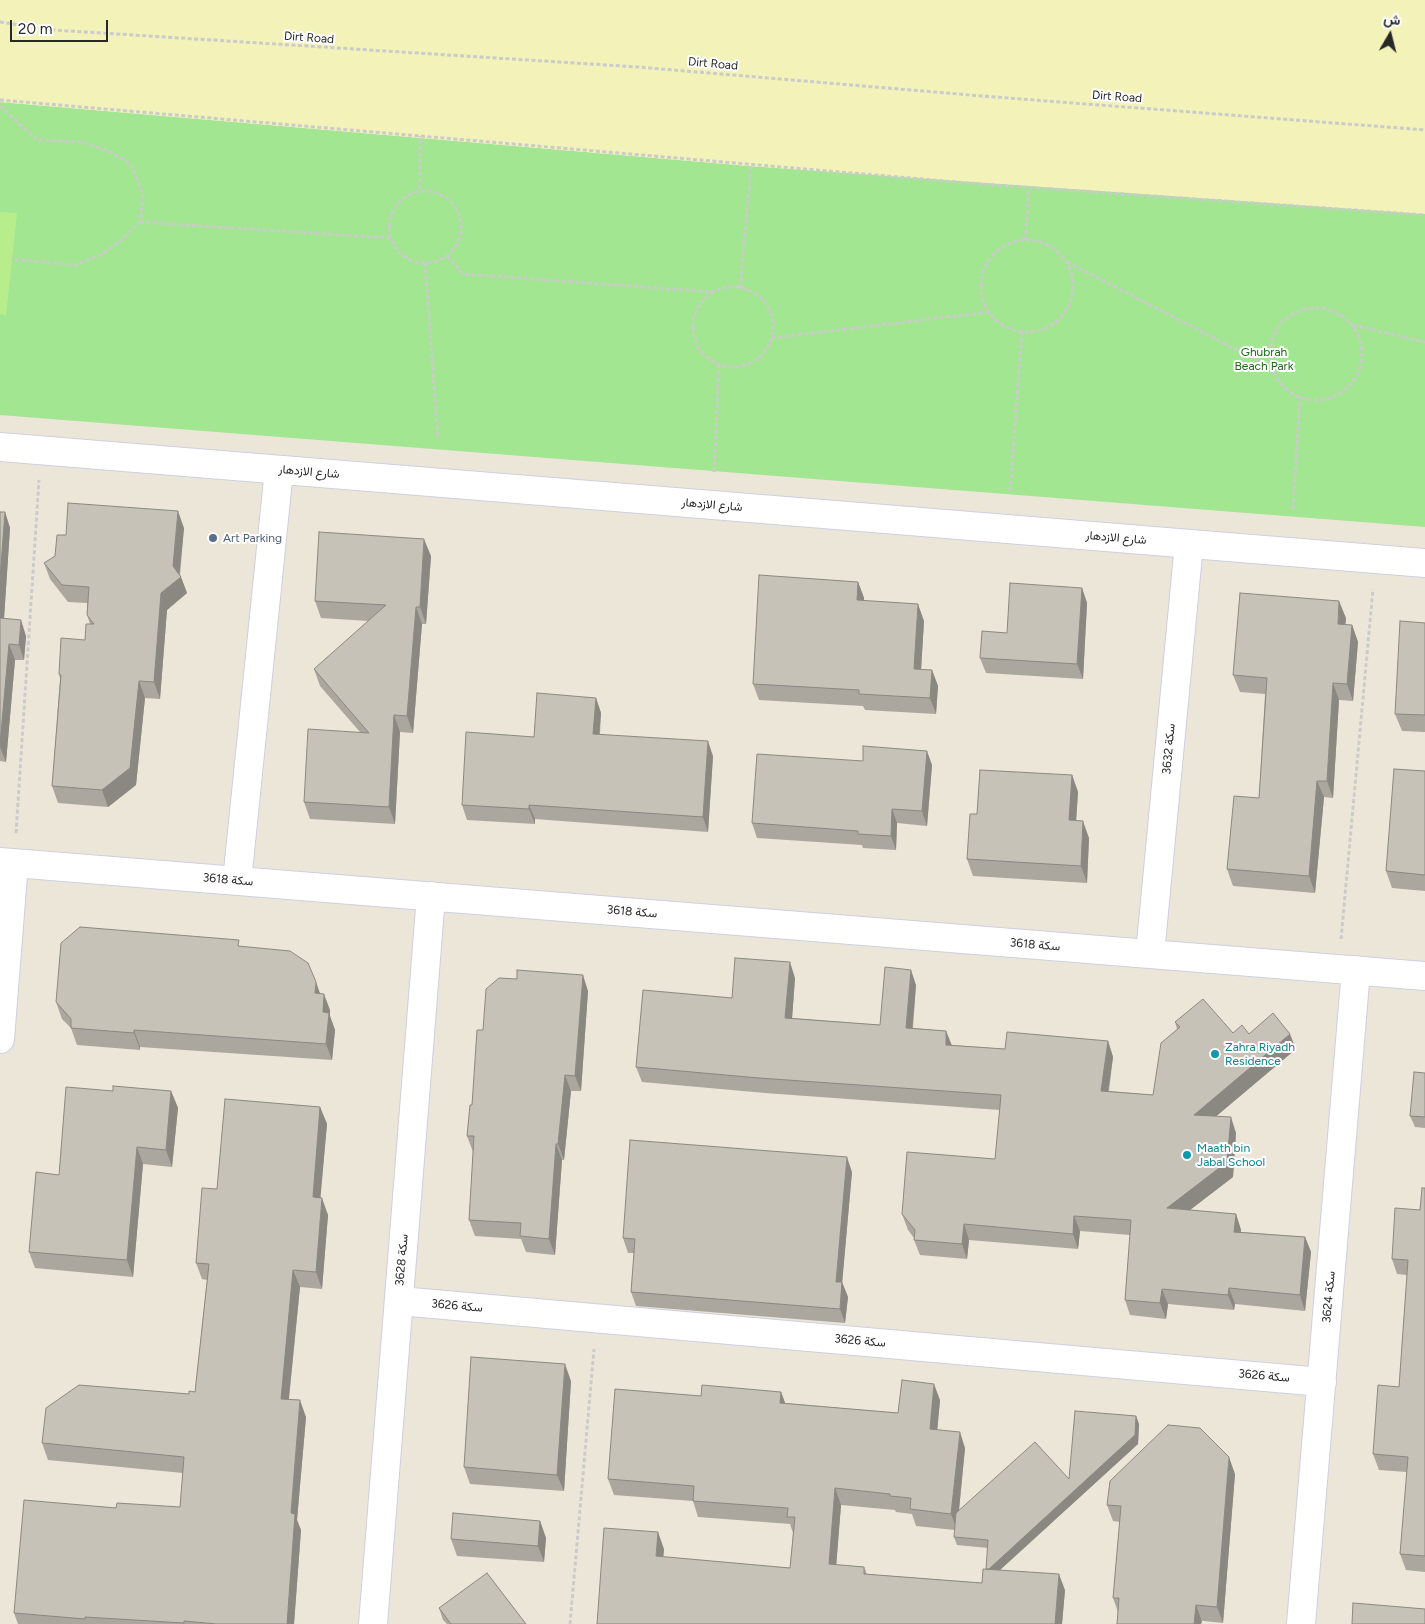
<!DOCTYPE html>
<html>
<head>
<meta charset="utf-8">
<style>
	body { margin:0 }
	#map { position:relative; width:1425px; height:1624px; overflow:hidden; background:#ece6d8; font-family:Figtree,Vazirmatn,sans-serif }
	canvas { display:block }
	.north { position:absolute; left:1365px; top:10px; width:50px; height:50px; -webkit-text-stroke:4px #fff; paint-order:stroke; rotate:8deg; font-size:14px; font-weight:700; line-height:20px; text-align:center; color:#282828 }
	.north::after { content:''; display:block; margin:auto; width:18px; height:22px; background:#282828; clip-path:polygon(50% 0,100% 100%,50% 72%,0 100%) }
	.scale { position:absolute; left:10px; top:20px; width:98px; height:22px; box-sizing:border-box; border:2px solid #282828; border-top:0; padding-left:6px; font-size:15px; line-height:18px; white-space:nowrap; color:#282828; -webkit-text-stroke:4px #fff; paint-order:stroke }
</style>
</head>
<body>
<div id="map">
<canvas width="1425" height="1624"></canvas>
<div class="north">ش</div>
<div class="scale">20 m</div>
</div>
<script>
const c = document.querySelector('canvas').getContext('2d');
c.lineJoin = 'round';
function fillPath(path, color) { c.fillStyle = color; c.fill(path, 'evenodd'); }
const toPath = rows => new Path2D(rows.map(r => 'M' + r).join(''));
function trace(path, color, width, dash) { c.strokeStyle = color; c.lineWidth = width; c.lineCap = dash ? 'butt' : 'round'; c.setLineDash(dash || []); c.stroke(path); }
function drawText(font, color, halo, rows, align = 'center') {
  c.font = font + ' Figtree,Vazirmatn,sans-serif'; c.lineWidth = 4; c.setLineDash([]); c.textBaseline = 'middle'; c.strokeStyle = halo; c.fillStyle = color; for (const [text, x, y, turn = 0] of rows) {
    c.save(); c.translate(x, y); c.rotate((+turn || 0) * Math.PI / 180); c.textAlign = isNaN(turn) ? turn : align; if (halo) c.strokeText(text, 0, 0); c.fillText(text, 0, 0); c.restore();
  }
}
fillPath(toPath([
	[0,102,749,166,1425,214,1425,527,0,415]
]), '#a2e691');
fillPath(toPath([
	[0,0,1425,0,1425,214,749,166,0,102]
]), '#f3f2b8');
fillPath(toPath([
	[0,212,17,213,6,315,0,314]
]), '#b7ee8b');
const minor = toPath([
	[0,447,1425,563],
	[0,862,1425,976],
	[237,881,279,470],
	[1150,954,1189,544],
	[0,1039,14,863],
	[399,1301,1322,1382],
	[373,1624,431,896],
	[1301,1624,1356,970]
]);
trace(minor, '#cecfe2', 30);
trace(toPath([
	[0,22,54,30,638,67,970,95,1425,130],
	[0,100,980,184,1425,215],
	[0,106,37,140,81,142,106,150,125,160,132,166,143,196,140,222,120,241,102,254,75,265,11,259],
	[420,189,420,136],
	'389 227a36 36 0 1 1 72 0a36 36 0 1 1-72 0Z',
	[140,222,390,238],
	'981 286a46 46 0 1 1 92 0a46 46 0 1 1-92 0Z',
	[1025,240,1029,188],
	[447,256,463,274,714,292],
	[1067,262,1272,368],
	[425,263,438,439],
	'693 327a40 40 0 1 1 80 0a40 40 0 1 1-80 0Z',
	[740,288,751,165],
	'1270 354a46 46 0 1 1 92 0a46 46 0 1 1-92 0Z',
	[1353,325,1425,342],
	[772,338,988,312],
	[714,472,719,364],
	[1010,491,1022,331],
	[1293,509,1300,397],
	[16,833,39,480],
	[1341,939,1373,589],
	[570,1624,594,1349]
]), '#cbcbcb', 3, [4, 2.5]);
trace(minor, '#fff', 28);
fillPath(toPath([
	[0,512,5,512,10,528,4,618,26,636,24,660,15,660,6,762,0,761],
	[184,528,180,575,187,593,167,610,160,699,145,698,136,785,108,807,58,803,52,786,60,679,59,674,85,640,90,624,87,615,87,603,68,602,50,579,44,563,55,556,66,535],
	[431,556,426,624,422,624,413,733,400,732,395,824,310,819,304,802,360,732,320,686,314,669,369,621,321,618,315,601],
	[858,582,864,598,864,601,924,621,921,670,932,670,938,686,936,714,865,710,863,706,759,700,753,684],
	[1082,588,1087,603,1083,679,986,673,980,658,1007,633],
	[1346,618,1345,625,1352,625,1358,642,1353,701,1339,700,1333,798,1324,797,1315,893,1233,886,1227,869,1259,798,1265,694,1240,692,1233,675],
	[1425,623,1425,732,1402,731,1395,714],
	[596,698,601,713,600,734,713,756,708,832,535,819,535,824,467,820,462,805,534,737],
	[863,761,932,765,927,826,897,823,896,850,863,848,862,845,757,838,752,823],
	[1425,771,1425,891,1392,888,1386,871],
	[1072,775,1078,792,1076,821,1089,838,1087,883,973,876,967,859,977,814],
	[241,947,320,993,330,1010,330,1016,335,1030,332,1060,140,1047,140,1050,77,1045,71,1028,62,1019,56,1002],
	[795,978,792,1018,880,1025,916,985,913,1028,946,1031,952,1045,1005,1049,1108,1041,1113,1057,1109,1091,1153,1095,1177,1029,1175,1022,1233,1033,1249,1034,1296,1049,1216,1116,1236,1133,1233,1177,1190,1210,1236,1214,1241,1230,1241,1232,1305,1237,1311,1252,1305,1311,1235,1304,1234,1310,1168,1304,1166,1319,1130,1315,1125,1300,1130,1235,1080,1231,1078,1249,969,1240,967,1259,920,1255,914,1240,914,1238,908,1230,902,1214,995,1159,1000,1110,765,1093,642,1082,636,1067,732,998],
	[517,979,588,991,581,1091,571,1091,564,1160,562,1160,555,1255,526,1252,521,1239,475,1236,469,1220,473,1152,467,1136,483,1030],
	[1425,1073,1425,1128,1415,1127,1410,1116],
	[113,1091,171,1091,178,1108,172,1167,143,1164,133,1277,35,1268,29,1252,59,1175],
	[320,1107,327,1124,320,1198,328,1215,322,1289,300,1287,289,1399,306,1417,297,1520,301,1530,294,1624,18,1624,14,1613,116,1508,180,1507,183,1473,48,1460,42,1443,195,1392,207,1280,202,1279,196,1263,217,1189],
	[852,1172,842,1282,848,1297,845,1323,636,1306,631,1292,634,1253,628,1253,623,1238],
	[1425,1188,1425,1572,1406,1570,1400,1554,1407,1472,1379,1470,1373,1454,1399,1387,1407,1275,1397,1274,1392,1259,1420,1210],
	[571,1381,564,1491,470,1484,464,1467],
	[781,1392,785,1403,898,1413,940,1400,937,1430,965,1448,959,1510,1069,1479,1136,1416,1139,1424,1138,1444,1000,1570,1065,1590,1062,1624,597,1624,664,1549,663,1557,790,1568,793,1533,790,1524,698,1517,693,1501,614,1495,608,1479,701,1396],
	[841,1505,895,1510,896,1512,912,1514,916,1526,955,1530,954,1537,957,1545,988,1548,986,1569,982,1583,867,1574,864,1567,836,1565],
	[1235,1474,1223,1623,1118,1612,1113,1598,1120,1522,1113,1521,1107,1505],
	[540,1521,546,1538,544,1562,457,1556,451,1539],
	[439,1608,526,1624,447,1624,443,1620]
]), '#aba79e');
fillPath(toPath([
	[178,511,184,528,179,578,181,577,187,593,167,610,160,699,154,682,161,593,173,566],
	[5,512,10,528,3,634,0,626,0,579],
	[424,539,431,556,426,624,420,607],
	[858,582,864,598,863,616,857,600],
	[1082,588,1087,603,1083,679,1077,664],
	[1339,601,1346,618,1344,641,1338,624],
	[918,604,924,621,920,686,914,669],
	[416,607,422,624,413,733,407,716],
	[21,620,26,636,24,660,19,645],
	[1352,625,1358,642,1353,701,1347,684],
	[9,644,15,660,6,762,0,747,0,744],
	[932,670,938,686,936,714,930,698],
	[139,681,145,698,136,785,108,807,102,790],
	[1333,683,1339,700,1333,798,1327,781],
	[596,698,601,713,598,748,593,734],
	[394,715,400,732,395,824,389,807],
	[708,741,713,756,708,832,703,817],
	[927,751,932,765,927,826,922,811],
	[1072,775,1078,792,1075,837,1069,820],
	[1317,781,1324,797,1315,893,1309,876],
	[529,805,535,819,535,824,529,809],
	[892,809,897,823,896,850,891,836],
	[1083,821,1089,838,1087,883,1081,866],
	[790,962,795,978,791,1033,785,1018],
	[911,970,916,985,911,1043,906,1028],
	[583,975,588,991,581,1091,575,1076],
	[316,982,322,999,315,993],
	[324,994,330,1010,330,1016,335,1030,332,1060,326,1044,323,1012],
	[134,1030,140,1047,140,1050,134,1033],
	[946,1031,952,1047,946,1045],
	[1290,1034,1296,1049,1200,1130,1194,1115],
	[1108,1041,1113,1057,1106,1106,1101,1091],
	[565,1075,571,1091,564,1160,558,1144],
	[171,1091,178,1108,172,1167,166,1150],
	[320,1107,327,1124,319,1214,313,1197],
	[1231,1117,1236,1133,1233,1177,1173,1223,1167,1208],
	[556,1144,562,1160,555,1255,549,1239],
	[137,1147,143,1164,133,1277,127,1260],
	[847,1157,852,1172,841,1296,836,1282],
	[322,1198,328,1215,322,1289,316,1272],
	[1236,1214,1241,1230,1240,1247,1234,1232],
	[1074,1216,1080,1231,1078,1249,1073,1234],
	[964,1224,969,1240,967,1259,962,1244],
	[1305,1237,1311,1252,1305,1311,1300,1295],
	[293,1270,300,1287,287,1416,281,1399],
	[842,1282,848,1297,845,1323,840,1309],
	[1229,1288,1235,1304,1234,1310,1228,1295],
	[1162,1289,1168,1304,1166,1319,1160,1303],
	[565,1364,571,1381,564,1491,557,1475],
	[934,1384,940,1400,936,1445,930,1429],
	[781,1392,787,1408,780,1403],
	[300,1400,306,1417,297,1520,301,1530,294,1624,287,1624,291,1513],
	[1136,1416,1139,1424,1138,1444,989,1580,986,1572],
	[960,1432,965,1448,957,1530,951,1514],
	[1229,1457,1235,1474,1223,1623,1217,1607],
	[835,1488,841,1505,835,1581,829,1564],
	[540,1521,546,1538,544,1562,538,1546],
	[658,1532,664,1549,662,1573,656,1556],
	[1059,1574,1065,1590,1062,1624,1055,1624],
	[1196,1605,1202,1622,1201,1624,1194,1624]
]), '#8b8881');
const building = toPath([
	[68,503,178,511,173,566,181,577,161,593,154,682,139,681,130,768,102,790,52,786,61,675,59,674,61,638,85,640,86,624,94,624,87,615,89,587,62,585,44,563,55,556,57,535,66,535,68,503],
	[0,512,5,512,0,579,0,512],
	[319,532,424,539,420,607,416,607,407,716,394,715,389,807,304,802,308,729,369,733,314,669,386,605,315,601,319,532],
	[759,575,858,582,857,600,918,604,914,669,932,670,930,698,859,694,859,690,753,684,759,575],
	[1010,583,1082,588,1077,664,980,658,982,631,1007,633,1010,583],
	[1240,593,1339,601,1338,624,1352,625,1347,684,1333,683,1327,781,1317,781,1309,876,1227,869,1234,796,1259,798,1267,678,1233,675,1240,593],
	[0,618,21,620,19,645,9,644,0,744,0,618],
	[1400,621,1425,623,1425,715,1395,714,1400,621],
	[537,693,596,698,593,734,708,741,703,817,529,805,529,809,462,805,466,732,534,737,537,693],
	[863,746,927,751,922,811,892,809,891,836,858,834,858,831,752,823,757,754,863,761,863,746],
	[1394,769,1425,771,1425,875,1386,871,1394,769],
	[980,770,1072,775,1069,820,1083,821,1081,866,967,859,970,814,977,814,980,770],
	[80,927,239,940,238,946,290,951,308,963,316,982,315,993,324,994,323,1012,329,1013,326,1044,134,1030,134,1033,71,1028,71,1019,56,1002,61,943,80,927],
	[735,958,790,962,785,1018,880,1025,885,967,911,970,906,1028,946,1031,946,1045,1005,1049,1007,1032,1108,1041,1101,1091,1153,1095,1161,1043,1180,1027,1175,1022,1203,999,1233,1033,1242,1025,1249,1034,1273,1013,1290,1034,1194,1115,1231,1117,1227,1162,1167,1208,1236,1214,1234,1232,1305,1237,1300,1295,1229,1288,1228,1295,1162,1289,1160,1303,1125,1300,1131,1220,1074,1216,1073,1234,964,1224,962,1244,914,1240,915,1230,902,1214,907,1152,995,1159,1001,1095,759,1078,636,1067,643,990,732,998,735,958],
	[517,970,583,975,575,1076,565,1075,558,1144,556,1144,549,1239,520,1236,521,1223,469,1220,474,1136,467,1136,470,1105,472,1105,477,1030,483,1030,486,989,499,978,517,979,517,970],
	[1414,1072,1425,1073,1425,1117,1410,1116,1414,1072],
	[113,1086,171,1091,166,1150,137,1147,127,1260,29,1252,36,1172,59,1175,66,1087,113,1091,113,1086],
	[225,1099,320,1107,313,1197,322,1198,316,1272,293,1270,281,1399,300,1400,291,1513,295,1514,287,1624,217,1624,184,1621,184,1623,85,1617,85,1619,14,1613,24,1500,116,1508,117,1503,180,1507,184,1457,42,1443,46,1408,79,1385,189,1394,189,1391,195,1392,209,1264,196,1263,202,1188,217,1189,225,1099],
	[630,1140,847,1157,836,1282,842,1282,840,1309,631,1292,635,1239,623,1238,630,1140],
	[1422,1188,1425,1188,1425,1556,1400,1554,1408,1457,1373,1454,1378,1385,1399,1387,1408,1260,1392,1259,1395,1208,1420,1210,1422,1188],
	[471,1357,565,1364,557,1475,464,1467,471,1357],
	[902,1380,934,1384,930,1429,960,1432,951,1514,910,1509,911,1498,890,1496,890,1494,835,1488,829,1564,864,1567,864,1574,982,1583,983,1569,1059,1574,1055,1624,597,1624,604,1528,658,1532,656,1556,790,1568,795,1517,787,1517,788,1508,693,1501,694,1486,608,1479,615,1389,701,1396,702,1385,781,1392,780,1403,898,1413,902,1380],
	[1075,1411,1136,1416,1135,1435,989,1569,986,1569,988,1540,954,1537,956,1513,1035,1442,1069,1479,1075,1411],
	[1168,1425,1200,1428,1229,1457,1217,1607,1196,1605,1194,1624,1117,1624,1119,1598,1113,1598,1121,1506,1107,1505,1110,1481,1168,1425],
	[453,1513,540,1521,538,1546,451,1539,453,1513],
	[487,1573,526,1624,451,1624,439,1608,487,1573],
	[1353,1603,1425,1609,1425,1624,1352,1624,1353,1603]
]);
fillPath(building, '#c7c2b8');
trace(building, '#8b8881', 1);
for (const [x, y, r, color] of [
	[213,538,5,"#5c6f8a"],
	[1215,1054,5,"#0f9aa8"],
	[1187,1155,5,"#0f9aa8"]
]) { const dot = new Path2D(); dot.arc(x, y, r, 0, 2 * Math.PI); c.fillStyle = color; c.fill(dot); trace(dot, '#fff', 2); }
drawText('12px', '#282828', '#fff', [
	["Dirt Road",309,38,4],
	["Dirt Road",713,64,5],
	["Dirt Road",1117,97,4],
	["شارع الازدهار",309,472,5],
	["شارع الازدهار",712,505,5],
	["شارع الازدهار",1116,538,5],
	["سكة 3632",1169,749,-85],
	["سكة 3618",228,880,5],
	["سكة 3618",632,912,5],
	["سكة 3618",1035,945,5],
	["سكة 3628",402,1260,-85],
	["سكة 3624",1329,1297,-85],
	["سكة 3626",457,1306,5],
	["سكة 3626",860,1341,5],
	["سكة 3626",1264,1376,5]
]);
drawText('12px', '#1b6815', '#fff', [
	["Ghubrah",1264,352],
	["Beach Park",1264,366]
]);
drawText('12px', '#4e5e75', '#fff', [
	["Art Parking",223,538]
], 'left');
drawText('12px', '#0d838f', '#fff', [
	["Zahra Riyadh",1225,1047],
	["Residence",1225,1061],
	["Maath bin",1197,1148],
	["Jabal School",1197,1162]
], 'left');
</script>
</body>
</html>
